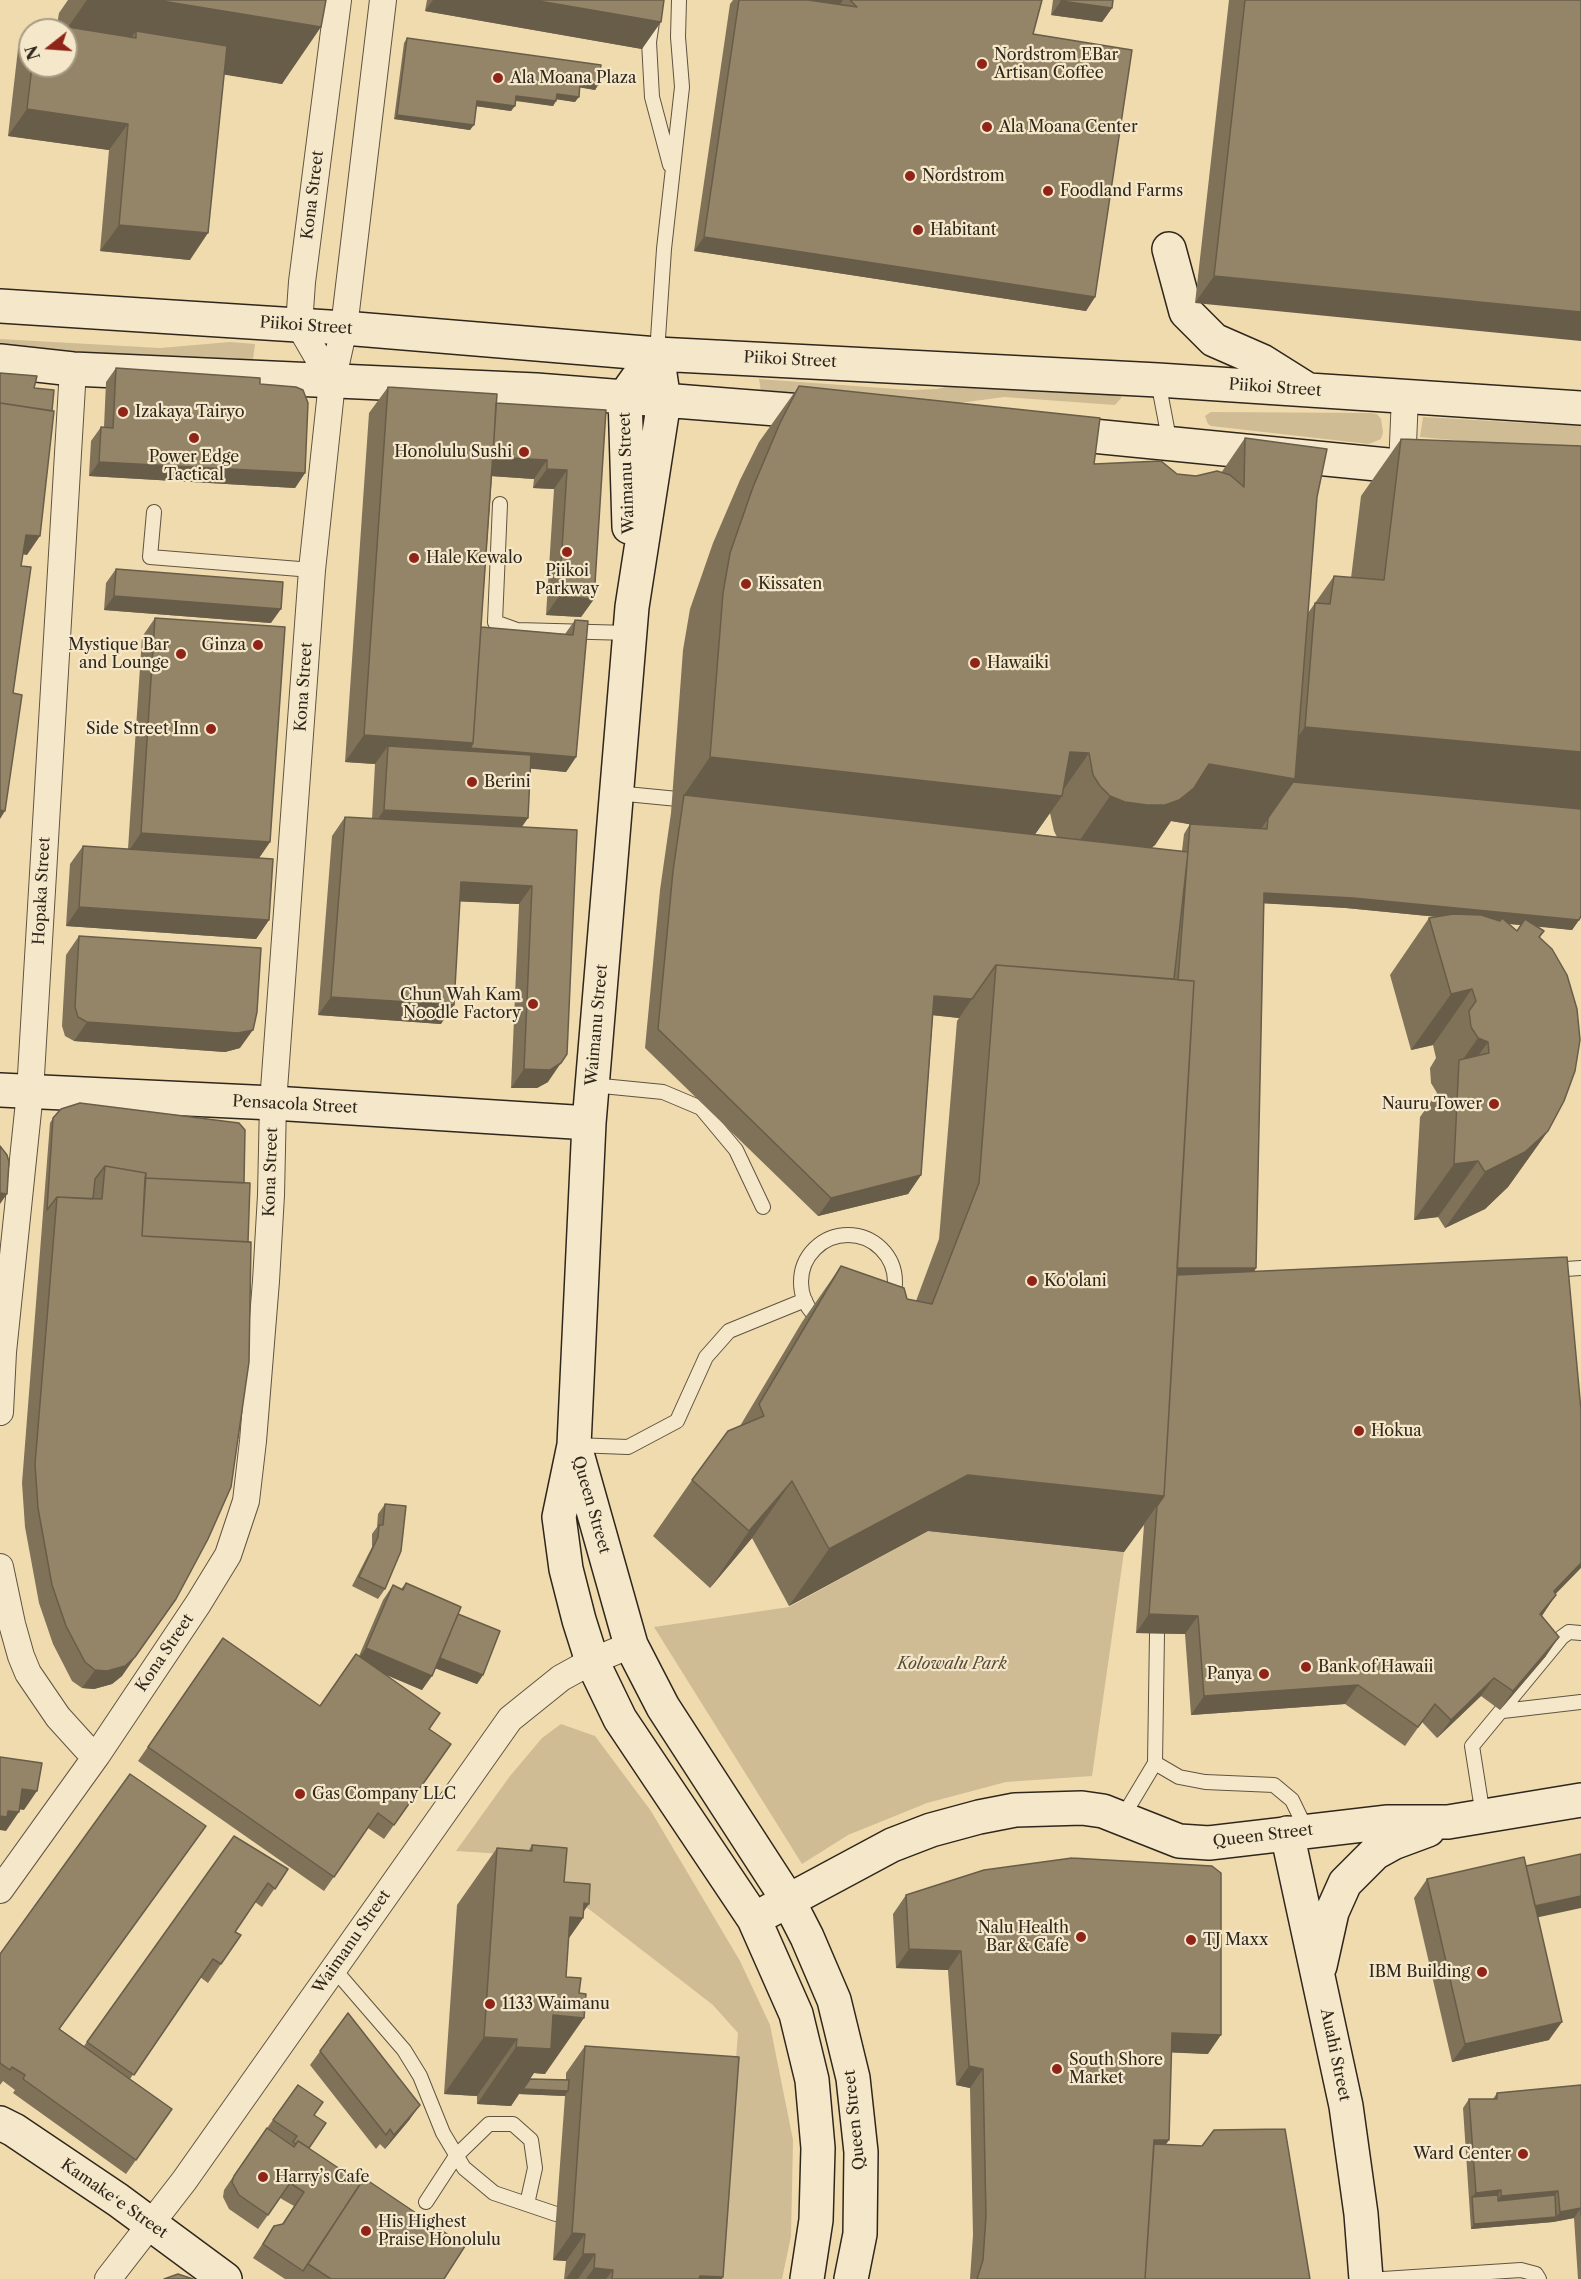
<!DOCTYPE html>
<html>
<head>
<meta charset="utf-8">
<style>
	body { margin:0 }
	#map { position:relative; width:1581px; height:2279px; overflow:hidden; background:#f0dbae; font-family:"Libre Caslon Text",serif }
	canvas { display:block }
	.north { position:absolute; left:18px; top:18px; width:60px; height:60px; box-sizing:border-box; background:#f5e8ca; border:2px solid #a69b84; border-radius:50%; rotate:253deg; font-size:16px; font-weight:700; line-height:24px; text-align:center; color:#30271c }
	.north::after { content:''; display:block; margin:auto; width:21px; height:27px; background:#8f2418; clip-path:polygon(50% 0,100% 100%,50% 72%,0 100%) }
</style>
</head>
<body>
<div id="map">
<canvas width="1581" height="2279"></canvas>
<div class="north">N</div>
</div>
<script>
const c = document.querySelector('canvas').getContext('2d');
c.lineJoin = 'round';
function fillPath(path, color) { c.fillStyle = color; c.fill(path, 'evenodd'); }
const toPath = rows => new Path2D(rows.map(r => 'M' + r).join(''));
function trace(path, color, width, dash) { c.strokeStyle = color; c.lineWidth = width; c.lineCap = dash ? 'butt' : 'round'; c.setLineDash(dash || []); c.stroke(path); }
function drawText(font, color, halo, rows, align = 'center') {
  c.font = font + ' "Libre Caslon Text",serif'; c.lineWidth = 4.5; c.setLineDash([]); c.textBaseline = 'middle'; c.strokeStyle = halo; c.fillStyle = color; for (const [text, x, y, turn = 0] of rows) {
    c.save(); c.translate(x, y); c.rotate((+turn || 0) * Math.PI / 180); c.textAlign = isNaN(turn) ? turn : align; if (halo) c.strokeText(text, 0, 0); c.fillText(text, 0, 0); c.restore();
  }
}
fillPath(toPath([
	[0,339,160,348,230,342,255,344,252,367,0,348],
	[759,379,910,390,937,389,965,382,1116,394,1122,397,1115,405,1004,397,945,405,761,392],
	[1211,412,1371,413,1377,414,1381,419,1383,432,1381,439,1369,444,1211,426,1208,424,1205,416],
	[1423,417,1581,426,1581,452,1420,437],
	[928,1531,1124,1552,1092,1776,1006,1782,927,1803,848,1835,802,1864,654,1627,789,1607],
	[561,1724,595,1736,651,1811,740,1961,770,2025,793,2140,791,2236,782,2279,719,2279,738,2033,713,2005,519,1855,456,1851,510,1776,542,1738]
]), '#cfbc95');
const lane = toPath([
	[652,22,649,42,652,97,670,165],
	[657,353,664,249,682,87,678,37,679,0],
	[1158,381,1170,444],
	[500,504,495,622,517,630,630,633],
	[154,512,150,557,312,570],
	[616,793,688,800],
	[592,1085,663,1092,701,1108,736,1150,763,1207],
	'801 1282a47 47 0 1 1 94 0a47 47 0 1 1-94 0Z',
	[1550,1270,1581,1268],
	[574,1445,628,1447,677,1421,706,1357,729,1331,805,1300],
	[1503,1711,1581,1702],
	[1155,1763,1179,1777,1205,1782,1274,1785,1292,1800,1307,1831],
	[1483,1816,1472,1746,1562,1637,1569,1632,1581,1633],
	[1122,1818,1155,1763,1157,1634],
	[334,1969,404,2050,420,2076,443,2133,464,2168,494,2193,556,2214],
	[426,2202,456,2156,489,2124,513,2124,531,2140,535,2168,527,2204],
	[1383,2279,1521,2270,1536,2274,1539,2279]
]);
const street = toPath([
	[332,382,299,325,302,282,338,0],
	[1402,468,1405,396],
	[0,1412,3,1352,30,1092,73,369],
	[0,1567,12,1624,21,1656,28,1673,58,1717,87,1749,97,1755],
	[0,1890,97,1755,198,1604,228,1555,246,1501,253,1441,266,1281,271,1195,273,1103,312,570,332,382,344,328,383,0],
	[108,2279,184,2181,510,1719,561,1678,592,1661,631,1645]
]);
const secondary = toPath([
	[1169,249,1186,312,1214,340,1262,361,1305,388],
	[0,306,344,328,657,354,1158,380,1581,408],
	[657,354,664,401,632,607,589,1123,574,1445,559,1517,566,1569,579,1620,592,1661,620,1719,754,1919,796,2014,812,2080,818,2148,816,2220,807,2279],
	[0,361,73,369,536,390,827,413],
	[1052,432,1428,469],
	[629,527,625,396,637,379],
	[0,1090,273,1103,589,1123],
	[576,1450,631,1645,663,1707,788,1900,807,1937,834,2000,853,2078,861,2152,860,2234,851,2279],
	[1287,1833,1346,2106,1361,2214,1366,2279],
	[769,1911,892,1845,931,1830,979,1817,1015,1810,1082,1808,1103,1811,1179,1841,1209,1843,1388,1822,1448,1822,1581,1800],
	[1320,1966,1332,1912,1345,1883,1375,1853,1393,1843,1428,1830],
	[0,2123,14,2130,118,2200,225,2279]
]);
trace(lane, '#605440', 16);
trace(street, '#605440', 28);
trace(secondary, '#30271c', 36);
trace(lane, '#f5e8ca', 14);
trace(street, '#f5e8ca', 26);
trace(secondary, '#f5e8ca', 33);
fillPath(toPath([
	[68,0,326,0,282,84,224,74,190,260,100,251,109,150,8,136,18,49,30,31,30,66,66,66,66,30,31,30,37,22,57,25,59,13],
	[427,0,664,0,642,49,425,11],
	[733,0,1042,0,1033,34,1095,297,1086,311,694,251,730,4],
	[1053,0,1113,0,1112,8,1102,22,1051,15],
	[1229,0,1581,0,1195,303],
	[407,38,598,85,595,90,580,87,575,102,557,99,553,106,515,101,511,111,477,106,470,130,394,119,404,43],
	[116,368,260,384,305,473,295,488,89,476,91,441,101,427,104,427,106,382],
	[799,386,1094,464,1177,474,1196,476,1221,473,1245,438,1317,497,1308,613,1334,576,1351,578,1361,496,1401,439,1579,920,1572,930,1537,926,1544,931,1540,937,1548,1131,1508,1187,1485,1209,1445,1228,1438,1217,1414,1220,1420,1117,1437,1093,1431,1083,1430,1068,1436,1058,1433,1045,1411,1050,1390,975,1429,918,1438,917,1346,908,1264,903,1256,1268,1254,1272,1556,1594,1542,1616,1546,1656,1500,1710,1481,1696,1437,1738,1422,1722,1405,1746,1345,1704,1191,1715,1185,1634,1136,1633,1144,1525,1124,1552,928,1531,789,1606,752,1538,710,1588,653,1536,692,1480,740,1426,802,1322,841,1266,907,1299,916,1301,939,1239,957,1021,959,1018,933,1015,921,1175,908,1194,818,1216,645,1048,660,890,671,813,683,650,690,609,713,543,740,480,759,442],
	[1050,813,1054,831,1057,837,1035,834],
	[1171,821,1190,824,1184,834,1182,851,1151,848,1155,845],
	[1509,924,1521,925,1517,931],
	[388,387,496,403,606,410,594,599,581,617,546,615,554,489,533,488,534,479,492,476,481,627,565,634,575,620,576,757,566,772,530,768,528,818,521,827,577,830,548,1082,537,1088,511,1088,519,904,460,901,441,1024,318,1015,332,836,345,817,372,819,375,764,345,762,369,413],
	[116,569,271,623,104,610,106,583],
	[155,618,270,842,259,858,269,920,256,939,66,926,70,864,83,846,128,849,142,637],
	[79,936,240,1048,225,1052,74,1041,65,1036,62,1026,66,955],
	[53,1118,239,1123,122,1676,112,1684,94,1689,82,1688,72,1681,53,1644,39,1603,25,1527,22,1483,50,1123],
	[385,1504,385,1589,378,1599,352,1586,372,1547,372,1534,377,1527,378,1514],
	[406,1583,458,1614,483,1675,477,1684,435,1668,422,1690,384,1674,429,1729,451,1744,384,1839,368,1828,324,1891,138,1761,223,1638,320,1706,359,1656,383,1600,393,1585,401,1589],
	[234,1836,288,1869,262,1907,255,1902,235,1932,241,1935,208,1983,200,1977,130,2079,172,2109,126,2174,13,2093,15,2090,3,2081,0,2085,0,1954,60,2029,84,2046],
	[532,1845,564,1882,583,1912,583,1918,569,1938,545,2074,534,2073,530,2079,566,2080,566,2073,585,2046,722,2279,564,2279,566,2261,553,2260,565,2096,519,2094,511,2106,477,2104,477,2096,444,2094,457,1905,497,1848,529,1850],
	[1427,1879,1538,1918,1549,2040,1452,2062,1414,1898],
	[906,1895,1208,2054,1171,2052,1169,2140,1166,2144,1310,2279,970,2279,973,2235,970,2088,956,2085,948,1970,896,1968,893,1914],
	[348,2013,410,2119,385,2149,380,2144,376,2149,310,2065],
	[298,2085,314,2115,309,2148,444,2279,285,2279,253,2258,274,2226,282,2224,294,2206,280,2198,258,2229,229,2209,223,2197,224,2190,257,2142],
	[1581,2085,1581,2279,1578,2279,1574,2218,1553,2222,1471,2229,1463,2108,1469,2099,1493,2099,1497,2093]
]), '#7f7259');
fillPath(toPath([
	[87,0,156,0,321,27,282,84,122,58,136,38,136,31,118,57,66,30],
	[433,0,533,0,661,22,642,49,425,11],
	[771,0,843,0,837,9],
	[1061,1,1112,8,1102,22,1051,15],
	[580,82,598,85,595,90,577,87],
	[557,94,579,97,575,102,554,99],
	[516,96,556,101,553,106,513,100],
	[477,101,515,106,511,111,474,106],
	[27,109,128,124,109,150,8,136],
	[397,115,474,125,470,130,394,119],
	[119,225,208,233,190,260,100,251],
	[704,237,1095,297,1086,311,694,251],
	[1214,276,1581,312,1581,341,1195,303],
	[488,457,547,460,534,479,475,475],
	[99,462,305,473,295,488,89,476],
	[547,469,567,470,554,489,533,488],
	[26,535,40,536,27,555,13,553],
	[114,596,281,609,271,623,104,610],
	[559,596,594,599,581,617,546,615],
	[1305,727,1581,752,1581,812,1291,786,1256,836,1171,821,1155,845,1139,857,1071,853,1110,796,1209,764,1271,775],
	[364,735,473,743,576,757,566,772,460,762,388,746,375,764,345,762],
	[1070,752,1089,753,1059,796,1062,796,1022,853,684,795,710,757],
	[0,810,5,811,0,819],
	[384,810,528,818,515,837,371,829],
	[141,833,270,842,257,861,128,852],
	[461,882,532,886,519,904,448,901],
	[1264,893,1353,898,1579,920,1572,930,1346,908,1257,903],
	[79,907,269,920,256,939,66,926],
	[1472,989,1433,1045,1411,1050,1451,994],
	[934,996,972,999,959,1018,921,1014],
	[331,997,454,1005,441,1024,318,1015],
	[87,1022,253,1030,240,1048,225,1052,74,1041],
	[1478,1038,1488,1042,1458,1084,1459,1065],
	[561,1063,548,1082,537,1088,511,1088,524,1069],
	[1548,1131,1508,1187,1485,1209,1445,1228,1485,1172],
	[1478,1161,1438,1217,1414,1220,1454,1164],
	[921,1175,908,1194,818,1216,831,1198],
	[0,1193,7,1194,0,1204],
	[1156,1268,1256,1268,1250,1277,1172,1278],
	[968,1475,1164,1496,1124,1552,928,1531,789,1606,829,1549],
	[792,1481,752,1538,710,1588,749,1531],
	[1581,1563,1581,1568,1541,1609,1554,1591],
	[1556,1595,1543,1614,1527,1633,1540,1614],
	[176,1599,122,1676,112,1684,94,1689,82,1688,95,1670],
	[1149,1614,1198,1616,1185,1634,1136,1633],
	[1559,1637,1546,1656,1500,1710,1513,1691],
	[366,1648,432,1676,422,1690,356,1662],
	[438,1657,483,1675,477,1684,432,1667],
	[1494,1678,1481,1696,1437,1738,1451,1720],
	[1358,1685,1345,1704,1191,1715,1204,1696],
	[22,1789,37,1791,24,1810,9,1808],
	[8,1811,19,1812,6,1831,0,1830,0,1816],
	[1581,1896,1581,1908,1521,1921,1531,1907],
	[584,1903,589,1904,579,1918,583,1918,543,1975,570,1917],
	[909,1949,961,1951,948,1970,896,1968],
	[553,2015,584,2018,545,2074,534,2073,523,2089,568,2091,565,2096,519,2094,511,2106,477,2104,516,2047],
	[1562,2022,1549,2040,1452,2062,1465,2044],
	[1172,2033,1221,2035,1208,2054,1159,2052],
	[484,2037,517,2039,477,2096,444,2094],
	[969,2066,983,2069,970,2088,956,2085],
	[420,2105,410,2119,385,2149,394,2135],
	[1154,2140,1169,2140,1156,2158,1150,2158],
	[1501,2190,1494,2200,1472,2197,1476,2193],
	[1558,2191,1551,2200,1494,2205,1501,2196],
	[1581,2208,1574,2218,1553,2222,1471,2229,1474,2224,1556,2217,1560,2212],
	[572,2233,585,2234,566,2261,553,2260],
	[583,2254,595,2254,578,2279,566,2279],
	[594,2268,613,2270,606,2279,586,2279],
	[700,2276,723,2277,722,2279,697,2279]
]), '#685d49');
const building = toPath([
	[156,0,326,0,321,27,156,0],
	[533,0,664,0,661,22,533,0],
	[739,0,808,0,857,7,850,0,1042,0,1033,34,1132,50,1095,297,704,237,739,0],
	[1061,0,1113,0,1112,8,1061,1,1061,0],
	[1245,0,1581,0,1581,312,1214,276,1245,0],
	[37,22,136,38,136,31,227,46,208,233,119,225,128,124,27,109,32,66,66,66,66,30,36,30,37,22],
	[407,38,601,65,598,85,580,82,579,97,557,94,556,101,516,96,515,106,477,101,474,125,397,115,407,38],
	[116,368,260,378,260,384,296,387,303,390,308,403,305,473,99,462,101,427,113,428,116,368],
	[0,373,37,376,34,388,54,390,52,411,0,403,0,373],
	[799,386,1100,418,1094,464,1161,461,1177,474,1196,476,1217,471,1230,475,1244,487,1245,438,1327,449,1317,497,1295,779,1209,764,1194,788,1179,800,1165,805,1147,805,1125,802,1110,796,1100,786,1093,775,1089,753,1070,752,1062,796,710,757,723,593,730,553,753,487,780,423,799,386],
	[388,387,497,394,473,743,364,735,388,387],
	[0,403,54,411,40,536,26,535,21,566,31,567,13,693,22,695,5,811,0,810,0,403],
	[496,403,606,410,594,599,559,596,567,470,547,469,547,460,493,457,496,403],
	[1401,439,1581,446,1581,752,1305,727,1315,603,1330,604,1334,576,1384,580,1401,439],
	[116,569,283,582,281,609,114,596,116,569],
	[155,618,285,627,270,842,141,833,155,618],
	[575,620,588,621,576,757,470,748,473,743,481,627,573,635,575,620],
	[388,746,531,755,528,818,384,810,388,746],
	[1293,782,1581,809,1581,916,1579,920,1353,898,1264,893,1256,1268,1177,1268,1194,981,1178,980,1190,824,1267,829,1268,818,1293,782],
	[684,795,1188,852,1174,979,996,965,972,999,934,996,921,1175,831,1198,658,1029,673,871,684,795],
	[345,817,577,830,567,1054,561,1063,550,1070,524,1069,532,886,461,882,454,1005,331,997,345,817],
	[83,846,273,859,269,920,79,907,83,846],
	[1453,914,1481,915,1500,921,1502,918,1517,931,1525,919,1544,931,1539,937,1552,949,1567,975,1577,1009,1580,1040,1575,1071,1564,1101,1548,1131,1525,1152,1485,1172,1478,1161,1454,1164,1459,1060,1489,1053,1488,1042,1478,1038,1471,1027,1469,1011,1476,1001,1472,989,1451,994,1429,918,1453,914],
	[79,936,261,948,257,1012,253,1030,238,1033,87,1022,78,1017,75,1007,79,936],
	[996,965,1194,981,1164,1496,968,1475,829,1549,792,1481,749,1531,692,1480,728,1431,764,1416,759,1404,841,1266,904,1288,907,1299,932,1304,979,1183,996,965],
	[80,1103,239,1123,245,1130,244,1183,145,1178,146,1173,105,1166,95,1179,93,1199,57,1197,47,1210,53,1118,61,1109,80,1103],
	[0,1146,7,1155,9,1162,7,1194,0,1193,0,1146],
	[105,1166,146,1173,142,1236,251,1242,249,1362,231,1487,208,1539,176,1599,135,1657,125,1666,107,1671,95,1670,85,1662,66,1626,52,1585,38,1508,35,1464,57,1197,102,1199,105,1166],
	[145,1178,250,1183,248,1242,142,1236,145,1178],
	[1567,1257,1581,1410,1581,1563,1554,1591,1556,1595,1540,1614,1559,1637,1513,1691,1494,1678,1451,1720,1435,1704,1418,1727,1358,1685,1204,1696,1198,1616,1149,1614,1157,1506,1164,1496,1177,1275,1567,1257],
	[385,1504,406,1506,401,1551,385,1589,359,1577,378,1537,379,1525,383,1525,385,1504],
	[406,1583,461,1607,432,1676,366,1648,393,1585,403,1590,406,1583],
	[458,1614,500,1631,483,1675,440,1658,458,1614],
	[223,1638,320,1706,356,1654,440,1713,429,1729,451,1744,394,1825,378,1813,334,1877,148,1747,223,1638],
	[0,1757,42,1763,37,1791,22,1789,19,1812,8,1811,7,1817,0,1816,0,1757],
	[130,1774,206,1826,59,2029,172,2109,136,2160,23,2079,25,2075,12,2067,10,2070,0,2063,0,1954,130,1774],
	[234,1836,288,1869,275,1889,268,1883,235,1932,241,1935,221,1964,213,1959,134,2075,87,2042,234,1836],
	[532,1845,567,1848,564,1882,590,1884,589,1904,584,1903,583,1918,570,1917,566,1977,581,1978,579,1993,586,1994,584,2018,553,2015,551,2049,516,2047,517,2039,484,2037,497,1848,532,1851,532,1845],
	[1581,1854,1581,1896,1535,1906,1526,1866,1581,1854],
	[1524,1857,1562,2022,1465,2044,1427,1879,1524,1857],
	[1072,1858,1212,1866,1221,1873,1221,2035,1172,2033,1169,2140,1154,2140,1145,2279,977,2279,983,2260,986,2216,983,2069,969,2066,961,1951,909,1949,906,1895,984,1870,1072,1858],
	[348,2013,420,2105,394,2135,390,2129,386,2135,320,2051,348,2013],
	[585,2046,739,2057,723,2277,700,2276,699,2279,612,2279,613,2270,594,2268,595,2254,583,2254,585,2234,572,2233,585,2046],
	[530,2079,569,2080,568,2091,523,2089,530,2079],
	[298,2085,323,2102,314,2115,326,2123,309,2148,298,2141,296,2144,293,2142,297,2136,273,2120,298,2085],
	[1581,2085,1581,2215,1581,2208,1560,2212,1558,2191,1501,2196,1501,2190,1476,2193,1469,2099,1497,2099,1497,2093,1581,2085],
	[267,2128,294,2147,298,2141,361,2183,303,2271,263,2244,274,2226,283,2224,304,2192,290,2183,268,2215,239,2195,232,2182,234,2176,267,2128],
	[1285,2129,1310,2279,1145,2279,1154,2144,1202,2146,1214,2130,1285,2129],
	[364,2178,465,2246,444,2279,331,2279,308,2264,364,2178],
	[1498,2195,1498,2201,1555,2195,1556,2217,1474,2224,1472,2197,1498,2195],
	[178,2274,193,2279,164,2279,178,2274]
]);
fillPath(building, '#948568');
trace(building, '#685d49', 1.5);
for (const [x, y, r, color] of [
	[982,64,6,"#8f2418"],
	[498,78,6,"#8f2418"],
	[987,127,6,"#8f2418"],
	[910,176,6,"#8f2418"],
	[1048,191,6,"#8f2418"],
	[918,230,6,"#8f2418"],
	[123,412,6,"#8f2418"],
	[194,438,6,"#8f2418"],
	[524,452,6,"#8f2418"],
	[567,552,6,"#8f2418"],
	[414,558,6,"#8f2418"],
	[746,584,6,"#8f2418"],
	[258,645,6,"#8f2418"],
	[181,654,6,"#8f2418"],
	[975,663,6,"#8f2418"],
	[211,729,6,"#8f2418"],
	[472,782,6,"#8f2418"],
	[533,1004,6,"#8f2418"],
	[1494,1104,6,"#8f2418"],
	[1032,1281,6,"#8f2418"],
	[1359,1431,6,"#8f2418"],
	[1306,1667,6,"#8f2418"],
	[1264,1674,6,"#8f2418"],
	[300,1794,6,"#8f2418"],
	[1081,1937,6,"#8f2418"],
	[1191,1940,6,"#8f2418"],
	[1482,1972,6,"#8f2418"],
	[490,2004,6,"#8f2418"],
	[1057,2069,6,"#8f2418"],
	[1523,2154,6,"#8f2418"],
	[263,2177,6,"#8f2418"],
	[366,2231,6,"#8f2418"]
]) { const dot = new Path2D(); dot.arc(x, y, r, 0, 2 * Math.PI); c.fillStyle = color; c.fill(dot); trace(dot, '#f5e8ca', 2); }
drawText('16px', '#30271c', '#f5e8ca', [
	["Nordstrom EBar",994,55],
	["Artisan Coffee",994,73],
	["Ala Moana Plaza",510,78],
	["Ala Moana Center",999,127],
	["Nordstrom",922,176],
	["Foodland Farms",1060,191],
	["Habitant",930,230],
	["Izakaya Tairyo",135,412],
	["Honolulu Sushi",512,452,"right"],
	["Power Edge",194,457,"center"],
	["Tactical",194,475,"center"],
	["Hale Kewalo",426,558],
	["Piikoi",567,571,"center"],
	["Parkway",567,589,"center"],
	["Kissaten",758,584],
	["Mystique Bar",169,645,"right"],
	["and Lounge",169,663,"right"],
	["Ginza",246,645,"right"],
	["Hawaiki",987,663],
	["Side Street Inn",199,729,"right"],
	["Berini",484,782],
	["Chun Wah Kam",521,995,"right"],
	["Noodle Factory",521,1013,"right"],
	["Nauru Tower",1482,1104,"right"],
	["Ko'olani",1044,1281],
	["Hokua",1371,1431],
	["Bank of Hawaii",1318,1667],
	["Panya",1252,1674,"right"],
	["Gas Company LLC",312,1794],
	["Nalu Health",1069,1928,"right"],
	["Bar & Cafe",1069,1946,"right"],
	["TJ Maxx",1203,1940],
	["IBM Building",1470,1972,"right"],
	["1133 Waimanu",502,2004],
	["South Shore",1069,2060],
	["Market",1069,2078],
	["Ward Center",1511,2154,"right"],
	["Harry’s Cafe",275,2177],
	["His Highest",378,2222],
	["Praise Honolulu",378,2240]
], 'left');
drawText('16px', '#30271c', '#f5e8ca', [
	["Kona Street",313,195,-83],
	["Piikoi Street",306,326,4],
	["Piikoi Street",790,360,3],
	["Piikoi Street",1275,388,4],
	["Waimanu Street",627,473,-92],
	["Kona Street",304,687,-86],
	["Hopaka Street",42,891,-87],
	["Waimanu Street",597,1025,-85],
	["Pensacola Street",295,1105,3],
	["Kona Street",271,1172,-88],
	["Queen Street",591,1505,74],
	["Kona Street",165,1653,-56],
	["Queen Street",1263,1836,-7],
	["Waimanu Street",352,1942,-55],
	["Auahi Street",1335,2055,78],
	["Queen Street",855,2120,-96],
	["Kamakeʻe Street",114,2199,35]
]);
drawText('italic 16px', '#584c3a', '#f5e8ca', [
	["Kolowalu Park",952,1664]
]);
</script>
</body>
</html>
